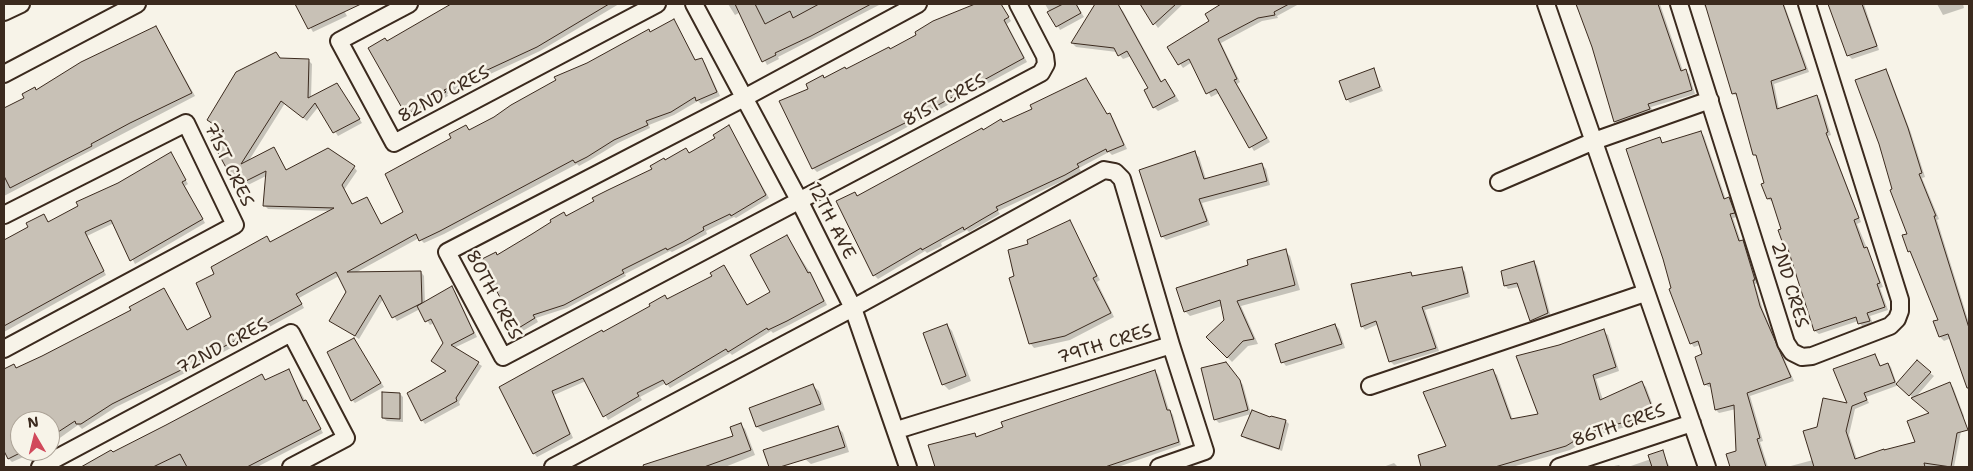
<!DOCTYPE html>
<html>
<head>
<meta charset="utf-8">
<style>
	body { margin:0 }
	#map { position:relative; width:1973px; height:471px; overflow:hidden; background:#f7f3e8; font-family:"Shantell Sans",sans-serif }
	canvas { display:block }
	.frame { position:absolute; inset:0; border:5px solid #3b2a1e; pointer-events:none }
	.north { position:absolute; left:10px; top:411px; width:50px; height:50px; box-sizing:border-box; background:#f7f3e8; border:1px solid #aca397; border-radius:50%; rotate:352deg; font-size:14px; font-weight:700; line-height:20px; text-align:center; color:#3b2a1e }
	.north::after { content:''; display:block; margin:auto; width:18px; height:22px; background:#d1495b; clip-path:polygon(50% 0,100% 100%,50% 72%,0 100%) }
</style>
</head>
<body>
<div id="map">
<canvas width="1973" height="471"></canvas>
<div class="frame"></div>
<div class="north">N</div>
</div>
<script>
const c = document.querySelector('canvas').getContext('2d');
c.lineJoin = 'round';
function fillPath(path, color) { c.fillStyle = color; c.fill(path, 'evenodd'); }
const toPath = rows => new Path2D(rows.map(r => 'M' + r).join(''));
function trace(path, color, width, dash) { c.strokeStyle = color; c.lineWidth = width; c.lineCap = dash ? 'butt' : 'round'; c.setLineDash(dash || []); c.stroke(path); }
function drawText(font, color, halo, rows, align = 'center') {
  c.font = font + ' "Shantell Sans",sans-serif'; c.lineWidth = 5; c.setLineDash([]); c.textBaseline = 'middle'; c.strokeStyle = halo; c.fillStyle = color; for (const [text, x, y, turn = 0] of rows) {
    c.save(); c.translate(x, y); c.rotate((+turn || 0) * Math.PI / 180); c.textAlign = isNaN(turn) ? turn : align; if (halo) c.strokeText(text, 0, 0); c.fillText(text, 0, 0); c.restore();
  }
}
fillPath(toPath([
	[297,4,348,4,342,7,347,16,313,32],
	[455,4,619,4,540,51,447,94,448,96,410,117,407,114,387,42],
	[728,4,881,4,778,57,779,59,767,65,741,12,735,15],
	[977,4,1001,4,1011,21,1007,24,1027,62,887,138,817,172,813,168,810,89,823,76,825,79,847,70,891,50],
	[1045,4,1076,4,1084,17,1060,30],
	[1097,4,1113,4,1113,10,1119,7,1123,11,1162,82,1165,81,1169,85,1179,101,1158,111,1154,107,1149,89,1131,56,1123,59,1117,52,1076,47,1072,43],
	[1141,4,1183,4,1158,28],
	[1224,4,1299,4,1277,16,1278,18,1262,21,1221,43,1240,82,1237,84,1270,142,1254,151,1219,93,1211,97,1192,62,1183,68,1169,48,1211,22,1220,6],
	[1575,4,1660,4,1683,71,1689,74,1695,94,1651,107,1653,113,1619,125,1615,121,1586,26],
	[1703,4,1784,4,1809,72,1774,84,1779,109,1817,96,1820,100,1831,135,1828,136,1861,222,1857,224,1883,287,1880,288,1888,310,1870,316,1873,324,1863,327,1858,321,1819,334,1815,331,1788,247,1784,243,1783,230,1773,202,1768,199,1766,184,1758,159,1755,155,1739,96,1733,94,1708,11],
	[1830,4,1864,4,1879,50,1852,59,1849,56],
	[1937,4,1963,4,1964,8,1943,15],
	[673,21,696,61,701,59,705,63,720,96,701,104,698,101,674,115,649,125,650,128,618,143,590,160,579,166,577,164,444,234,424,243,419,238,355,273,421,272,424,276,425,303,451,288,455,291,477,337,454,348,482,366,459,402,460,405,425,424,422,420,447,372,432,361,444,343,434,323,430,325,420,309,397,321,383,299,359,339,331,321,348,292,339,276,299,298,304,308,185,373,116,407,82,429,78,425,50,445,50,421,20,421,20,451,37,451,12,462,9,459,4,449,4,371,14,365,17,369,132,311,163,290,188,331,212,317,216,275,266,238,271,243,331,211,268,209,264,205,266,176,240,189,237,186,225,132,208,120,276,53,281,60,309,61,312,64,311,98,337,84,362,123,338,136,319,106,307,121,285,103,248,162,273,149,287,171,354,167,357,171,344,190,353,205,367,198,382,225,405,213,453,138,466,126,471,131],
	[156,27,195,96,4,196,4,110],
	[1373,70,1383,91,1350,103,1347,99],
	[1885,71,1889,75,1911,133,1925,177,1922,178,1939,219,1937,220,1969,323,1968,380,1951,338,1944,341,1940,337,1939,320,1894,190],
	[1086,79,1108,115,1113,118,1127,149,1112,155,1109,152,1079,168,1081,171,1069,178,998,211,1000,214,969,232,967,230,941,243,942,246,927,253,925,251,878,279,874,275,838,202,855,193,858,196,984,132,1034,110],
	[729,126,769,198,736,218,734,217,706,231,707,234,686,245,672,252,670,251,625,274,626,276,567,308,536,318,538,322,521,332,518,328,498,256,564,214,567,217,654,170,686,150,690,153,717,139],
	[1700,132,1704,136,1726,200,1729,199,1733,202,1737,217,1733,218,1741,242,1746,245,1758,283,1755,284,1763,310,1794,381,1750,396,1763,441,1760,442,1768,467,1731,467,1727,455,1737,452,1736,409,1719,413,1716,410,1712,386,1709,387,1705,384,1704,354,1700,345,1694,347,1691,343,1673,289,1659,138,1664,144],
	[170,153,188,184,185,186,205,223,135,264,114,223,87,236,106,275,4,332,4,241,30,228,44,216,49,223],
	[1194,153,1199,157,1206,179,1262,165,1266,169,1270,185,1202,203,1210,225,1166,240,1162,236],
	[1069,221,1100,280,1097,282,1114,317,1070,340,1034,348,1030,343,1016,277,1030,245],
	[787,237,813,277,827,305,791,324,773,333,771,331,732,355,730,353,670,388,666,383,640,397,642,400,608,420,586,381,554,395,573,438,537,457,534,453,501,387,604,334,652,307,665,296,668,300,727,271,748,306,772,292],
	[1285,251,1290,256,1300,290,1241,306,1258,344,1248,346,1232,362,1208,337,1225,320,1222,306,1190,316,1185,311,1250,266],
	[1534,262,1537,266,1551,317,1534,324,1531,320,1519,287,1508,289,1505,285],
	[1461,268,1465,272,1470,297,1425,310,1439,351,1394,365,1390,361,1379,324,1365,330,1362,326,1411,274,1414,277],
	[947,325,952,331,971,381,949,390,943,384],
	[1335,325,1339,329,1345,348,1286,366,1283,362],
	[1603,331,1608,335,1619,371,1596,379,1603,400,1642,383,1646,387,1658,419,1610,431,1591,438,1570,450,1512,467,1423,467,1419,455,1447,447,1492,371,1497,375,1513,420,1539,415,1560,347],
	[354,339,384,387,355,403,352,400],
	[1875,355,1881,366,1888,364,1891,367,1897,385,1930,373,1934,376,1915,398,1949,384,1953,387,1964,416,1954,467,1787,467,1813,460,1818,428,1849,405],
	[1899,385,1931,414,1916,443,1857,459,1849,435,1855,409,1869,403,1866,397],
	[1230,367,1243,385,1251,414,1219,423,1215,419],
	[289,371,323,433,257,467,87,467,261,376,266,381],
	[1155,371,1158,375,1169,410,1173,415,1181,445,1118,467,936,467,930,446,974,435,978,438],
	[813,386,819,391,825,410,763,432,757,427,751,408],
	[400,394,403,397,403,422,387,421,383,418],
	[1271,419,1286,421,1289,424,1282,451,1246,439,1243,435],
	[740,424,745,429,755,455,725,467,639,467,735,437],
	[838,427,843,433,849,452,811,464,805,459],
	[1662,452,1670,467,1628,467,1651,459],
	[1394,463,1398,467,1383,467],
	[1619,465,1621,467,1609,467]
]), '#0003');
const building = toPath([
	[295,4,361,4,308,29,295,4],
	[451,4,609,4,537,47,444,90,446,92,406,115,368,48,385,38,387,41,451,4],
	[735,4,755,4,765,24,790,11,793,18,819,4,871,4,811,36,775,53,776,55,762,62,735,4],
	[975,4,1001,4,1009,17,1004,20,1024,58,909,121,812,169,779,101,808,89,806,84,823,75,824,78,845,67,846,69,889,47,890,49,916,35,915,32,933,21,975,4],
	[1063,4,1076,4,1081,13,1056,27,1047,12,1063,4],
	[1095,4,1118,4,1161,82,1165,79,1175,96,1153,108,1144,90,1148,88,1127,51,1118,56,1114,48,1071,43,1095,4],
	[1140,4,1176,4,1153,25,1140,4],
	[1221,4,1289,4,1274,12,1275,15,1258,18,1218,39,1237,79,1234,80,1267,138,1249,148,1216,89,1206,94,1189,59,1178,65,1167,47,1209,21,1205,14,1221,4],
	[1576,4,1658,4,1681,71,1686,69,1692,90,1648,104,1650,109,1614,122,1592,47,1576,4],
	[1705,4,1783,4,1806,69,1771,81,1777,109,1817,95,1828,132,1826,133,1859,218,1854,220,1864,248,1867,247,1880,283,1877,284,1885,307,1867,313,1870,321,1858,324,1856,317,1814,331,1786,243,1783,244,1778,230,1781,229,1771,198,1767,199,1761,184,1764,183,1756,155,1753,155,1736,93,1732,94,1705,4],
	[1828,4,1862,4,1877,46,1847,56,1828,4],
	[674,19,695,60,702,58,717,92,696,101,695,97,671,112,646,121,648,125,614,140,587,157,575,163,573,160,440,231,419,241,416,234,347,272,421,271,422,303,392,318,380,295,355,336,329,321,346,292,336,272,296,294,302,304,181,370,112,404,81,424,76,424,75,421,55,434,50,421,20,421,20,453,8,459,4,451,4,369,14,364,16,368,42,356,131,310,129,307,164,288,187,330,211,317,196,283,214,274,211,267,267,236,270,242,334,208,263,206,266,171,236,186,210,138,224,131,207,120,236,72,276,52,280,58,309,59,308,98,337,83,360,119,333,133,315,103,303,118,281,101,241,164,274,147,286,170,328,148,355,166,342,185,352,204,367,197,381,224,403,212,385,174,451,138,449,134,466,125,469,130,494,117,511,105,556,80,554,77,587,63,649,29,650,32,674,19],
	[156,26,192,93,130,123,91,144,92,146,10,188,4,176,4,108,24,98,22,94,35,87,36,90,81,62,156,26],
	[1374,68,1380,87,1346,100,1339,81,1374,68],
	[1886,69,1908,128,1922,173,1919,174,1936,216,1934,216,1969,328,1969,388,1967,388,1948,334,1939,337,1933,321,1938,320,1910,251,1908,252,1902,235,1907,234,1890,190,1892,189,1879,144,1855,80,1886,69],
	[1086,78,1107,114,1110,113,1124,145,1107,152,1106,149,1077,164,1079,167,1065,175,996,207,998,210,979,221,964,230,963,227,922,250,921,248,873,276,836,201,855,192,857,196,982,128,983,130,1001,119,1003,122,1032,109,1030,105,1086,78],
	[729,125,766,195,731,216,730,214,703,227,704,230,683,242,667,250,666,248,622,270,624,273,564,305,533,315,535,318,517,329,480,260,496,252,497,255,532,234,551,222,550,220,564,212,566,216,594,201,592,198,608,190,652,169,650,166,664,158,665,160,686,148,689,153,715,138,713,135,729,125],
	[1701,131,1724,199,1729,197,1735,213,1730,214,1739,241,1743,240,1755,280,1753,280,1760,306,1791,377,1747,393,1760,438,1757,439,1766,467,1730,467,1726,454,1736,451,1734,405,1715,410,1710,383,1704,385,1695,357,1702,354,1698,341,1690,344,1669,289,1671,288,1663,259,1626,149,1660,137,1662,143,1701,131],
	[1195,151,1204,179,1262,163,1267,181,1199,199,1207,221,1161,237,1139,170,1195,151],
	[171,152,186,180,182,182,203,219,130,261,111,220,85,232,104,271,4,326,4,240,28,227,26,223,44,214,48,222,78,206,76,202,118,183,171,152],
	[1070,220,1097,276,1093,278,1111,313,1065,336,1029,344,1009,278,1014,276,1008,250,1028,244,1027,240,1070,220],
	[787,235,808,273,810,272,824,301,787,321,768,330,767,328,728,352,726,349,666,385,663,380,637,393,639,396,603,417,583,378,552,391,570,434,533,454,499,387,591,336,602,330,603,332,650,306,649,304,665,295,667,299,712,276,710,273,724,265,747,305,770,292,750,255,787,235],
	[1286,249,1295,285,1237,301,1254,339,1243,341,1227,358,1206,337,1224,320,1220,300,1184,312,1176,288,1248,265,1247,260,1286,249],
	[1534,261,1548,313,1530,321,1517,283,1504,286,1501,271,1534,261],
	[1462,267,1468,293,1422,307,1436,348,1389,362,1376,321,1361,327,1351,284,1411,272,1412,276,1462,267],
	[452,286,474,333,451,345,479,362,456,398,457,401,421,421,407,393,446,371,431,361,443,343,431,319,425,322,417,306,452,286],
	[947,324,966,376,942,385,923,333,947,324],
	[1335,324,1342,344,1281,363,1275,344,1335,324],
	[1604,329,1616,367,1593,375,1600,400,1642,381,1655,415,1605,427,1586,434,1566,446,1495,467,1421,467,1418,455,1446,446,1423,392,1493,369,1511,419,1538,414,1516,356,1559,345,1604,329],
	[354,338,381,383,351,401,327,352,354,338],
	[1875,354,1880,366,1888,363,1895,382,1864,393,1867,400,1852,406,1846,431,1855,459,1884,449,1884,450,1915,442,1907,421,1929,413,1911,398,1950,382,1968,430,1957,433,1951,467,1924,463,1925,467,1814,467,1803,431,1817,427,1823,398,1847,403,1833,369,1875,354],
	[1917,360,1931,372,1909,396,1896,384,1917,360],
	[1226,362,1240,380,1248,410,1214,420,1201,368,1226,362],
	[289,369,303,401,306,400,321,429,247,467,187,467,180,454,153,467,81,467,111,450,113,452,166,425,262,374,265,380,289,369],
	[1155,370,1167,410,1170,410,1179,442,1105,467,935,467,928,445,975,433,976,437,1003,427,1001,422,1155,370],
	[813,384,821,404,756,427,749,408,813,384],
	[382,392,400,393,400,419,382,418,382,392],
	[1252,410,1270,417,1271,416,1286,420,1279,449,1241,436,1252,410],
	[741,423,751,450,704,467,644,467,643,465,733,436,730,427,741,423],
	[838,426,845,447,780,467,769,467,763,450,838,426],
	[1663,450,1668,467,1652,467,1648,455,1663,450]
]);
fillPath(building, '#c8c1b6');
trace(building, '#3b2a1e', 1);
const minor = toPath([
	[409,4,339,41,394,143,657,4],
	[694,4,799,200,853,308,908,467],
	[918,4,744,98,447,252,503,357,1041,73,1046,64,1045,56,1018,4],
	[1546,4,1707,467],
	[1679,4,1786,343,1792,352,1802,357,1812,356,1890,326,1897,319,1900,311,1900,300,1807,4],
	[4,12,21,4],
	[4,74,137,4],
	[1499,182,1594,141,1710,100],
	[4,215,186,123,235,225,4,349],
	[1370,386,1645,293],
	[897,430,1171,345,1205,451,1159,467],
	[40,467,291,333,346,438,291,467],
	[553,467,853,308,1104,170,1115,172,1122,179,1171,345],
	[1559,467,1692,423]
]);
trace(minor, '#3b2a1e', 20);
trace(minor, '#f7f3e8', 16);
drawText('18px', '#3b2a1e', '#f7f3e8', [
	["82ND CRES",444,95,-28],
	["81ST CRES",945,101,-28],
	["71ST CRES",228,165,64],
	["12TH AVE",831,221,63],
	["2ND CRES",1789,285,73],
	["80TH CRES",493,295,62],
	["79TH CRES",1105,345,-17],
	["72ND CRES",223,347,-28],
	["86TH CRES",1619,426,-19]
]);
</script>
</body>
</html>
